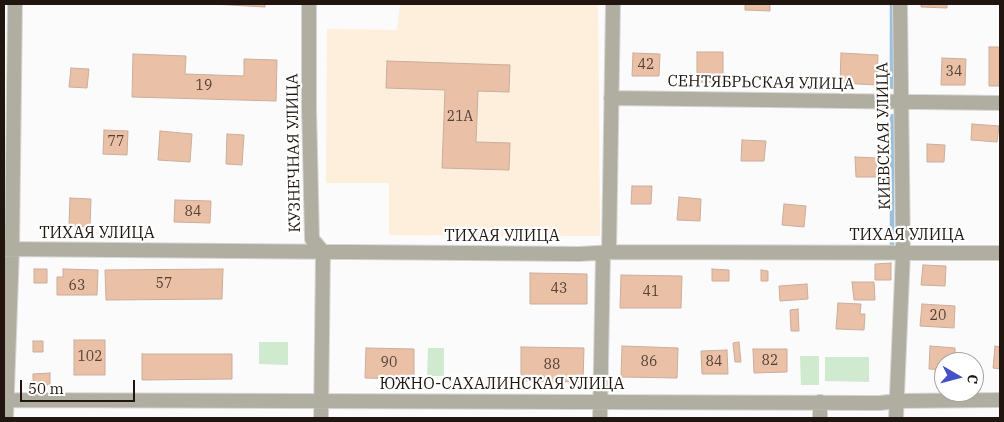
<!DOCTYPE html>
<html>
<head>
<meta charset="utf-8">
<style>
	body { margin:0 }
	#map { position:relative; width:1004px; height:422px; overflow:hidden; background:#fbfbfb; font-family:"IBM Plex Serif",serif }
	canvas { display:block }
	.frame { position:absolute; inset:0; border:5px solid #20160f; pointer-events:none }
	.north { position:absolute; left:934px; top:352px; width:50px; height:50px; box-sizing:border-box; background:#fff; border:1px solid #a6a29f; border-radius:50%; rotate:98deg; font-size:14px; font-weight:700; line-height:20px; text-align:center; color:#20160f }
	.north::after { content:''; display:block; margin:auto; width:18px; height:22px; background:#4551c6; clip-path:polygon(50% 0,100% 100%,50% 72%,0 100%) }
	.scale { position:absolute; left:20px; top:380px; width:115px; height:22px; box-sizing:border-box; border:2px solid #20160f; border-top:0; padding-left:6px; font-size:15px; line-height:18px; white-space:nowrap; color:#20160f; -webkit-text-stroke:4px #fff; paint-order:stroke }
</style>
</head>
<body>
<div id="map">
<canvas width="1004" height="422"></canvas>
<div class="frame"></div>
<div class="north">С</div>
<div class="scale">50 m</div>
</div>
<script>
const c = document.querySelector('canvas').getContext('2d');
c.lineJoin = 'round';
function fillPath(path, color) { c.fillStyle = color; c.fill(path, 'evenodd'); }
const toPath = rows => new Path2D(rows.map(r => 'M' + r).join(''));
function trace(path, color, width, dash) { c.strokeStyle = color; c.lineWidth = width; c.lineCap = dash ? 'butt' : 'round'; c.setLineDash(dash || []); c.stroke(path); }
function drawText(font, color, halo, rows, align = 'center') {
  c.font = font + ' "IBM Plex Serif",serif'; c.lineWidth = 4.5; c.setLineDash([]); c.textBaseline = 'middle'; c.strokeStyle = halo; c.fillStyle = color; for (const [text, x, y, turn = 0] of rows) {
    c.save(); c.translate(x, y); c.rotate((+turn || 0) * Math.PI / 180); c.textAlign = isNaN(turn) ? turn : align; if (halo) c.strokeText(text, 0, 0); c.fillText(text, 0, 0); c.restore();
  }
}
fillPath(toPath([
	[400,4,598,4,600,236,389,235,389,183,326,183,327,29,397,30]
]), '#fdefdb');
fillPath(toPath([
	[259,342,288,342,288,365,259,364],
	[428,348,444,348,444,376,427,376],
	[800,356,819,356,819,385,801,385],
	[825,357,869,357,869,382,825,381]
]), '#d0eacf');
trace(toPath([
	[892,4,892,87],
	[892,116,892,245]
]), '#9ac0de', 4.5);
const building = toPath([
	[212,4,265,4,265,7,212,4],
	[745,4,770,4,770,11,745,10,745,4],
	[921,4,947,4,947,8,921,7,921,4],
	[989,47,1000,47,1000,86,989,86,989,47],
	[697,52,723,52,723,82,697,82,697,52],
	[633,53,660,54,659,76,632,76,633,53],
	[841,53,878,55,877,85,840,83,841,53],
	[133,54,186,56,185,74,244,76,244,59,277,60,276,101,132,97,133,54],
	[942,58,966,59,965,85,941,85,942,58],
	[387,61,510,65,509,92,478,91,476,142,510,143,509,170,442,168,445,90,386,88,387,61],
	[71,68,89,69,87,88,69,87,71,68],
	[972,124,999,126,997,142,971,140,972,124],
	[104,130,128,131,127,155,103,154,104,130],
	[160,131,192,134,190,162,158,160,160,131],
	[227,134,244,135,242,165,226,164,227,134],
	[742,140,766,141,764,161,741,161,742,140],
	[927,144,945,145,944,162,927,162,927,144],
	[855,157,877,158,876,177,856,177,855,157],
	[632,186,652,186,651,204,631,204,632,186],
	[679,197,701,199,700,221,677,220,679,197],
	[70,198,91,199,90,227,69,226,70,198],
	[175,200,211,201,210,223,174,222,175,200],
	[784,204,806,206,804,227,782,225,784,204],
	[891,263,891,280,875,280,875,264,891,263],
	[923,265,946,266,945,286,921,285,923,265],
	[34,269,47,269,47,283,34,283,34,269],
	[63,269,98,270,97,295,57,295,57,277,63,277,63,269],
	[223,269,222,299,106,300,105,270,223,269],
	[712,269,729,270,729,281,712,281,712,269],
	[761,270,768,271,768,281,761,281,761,270],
	[530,273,587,274,587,304,530,304,530,273],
	[621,275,682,276,681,308,620,308,621,275],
	[852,282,874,282,875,300,854,300,852,282],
	[807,284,808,299,780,301,779,286,807,284],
	[838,303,861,304,860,314,865,314,864,330,836,329,838,303],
	[922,304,955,306,954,328,920,326,922,304],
	[798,309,799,331,791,331,790,310,798,309],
	[74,340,105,340,105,375,74,375,74,340],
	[33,341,43,341,43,352,33,352,33,341],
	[739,342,741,362,735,362,733,343,739,342],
	[622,346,678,348,677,378,621,377,622,346],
	[930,346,955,348,955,362,944,362,944,370,929,369,930,346],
	[995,346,1000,347,1000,369,993,368,995,346],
	[521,347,584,348,583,382,521,381,521,347],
	[366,348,414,349,414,379,365,378,366,348],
	[753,349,787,349,787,372,754,373,753,349],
	[727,350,728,374,702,374,701,351,727,350],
	[142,354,232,354,232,379,142,380,142,354],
	[50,373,50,385,33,384,33,374,50,373]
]);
fillPath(building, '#eac0a7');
trace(building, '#caad9c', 1);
const minor = toPath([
	[309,4,309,108,312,239,323,252,321,418],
	[611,98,1000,103],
	[4,249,579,254,614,252,1000,253],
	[609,252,613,4],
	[4,400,880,403,897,401,1000,400],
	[6,418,12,249,15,4],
	[600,418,603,254],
	[820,418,820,402],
	[896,418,903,252,900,4]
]);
trace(minor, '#d8d6d5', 16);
trace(minor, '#afaea1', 14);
drawText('14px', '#524035', null, [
	["42",646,65],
	["34",954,72],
	["19",204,86],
	["21А",460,117],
	["77",116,142],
	["84",193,212],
	["57",164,284],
	["63",77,286],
	["43",559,289],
	["41",651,292],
	["20",938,316],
	["102",90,357],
	["82",770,361],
	["86",649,362],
	["84",714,362],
	["90",389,363],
	["88",552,365]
]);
drawText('16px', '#20160f', '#fff', [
	["СЕНТЯБРЬСКАЯ УЛИЦА",761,83,1],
	["КИЕВСКАЯ УЛИЦА",884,136,-91],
	["КУЗНЕЧНАЯ УЛИЦА",294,153,-91],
	["ТИХАЯ УЛИЦА",97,233],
	["ТИХАЯ УЛИЦА",907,235],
	["ТИХАЯ УЛИЦА",502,236],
	["ЮЖНО-САХАЛИНСКАЯ УЛИЦА",502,384]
]);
</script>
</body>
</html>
